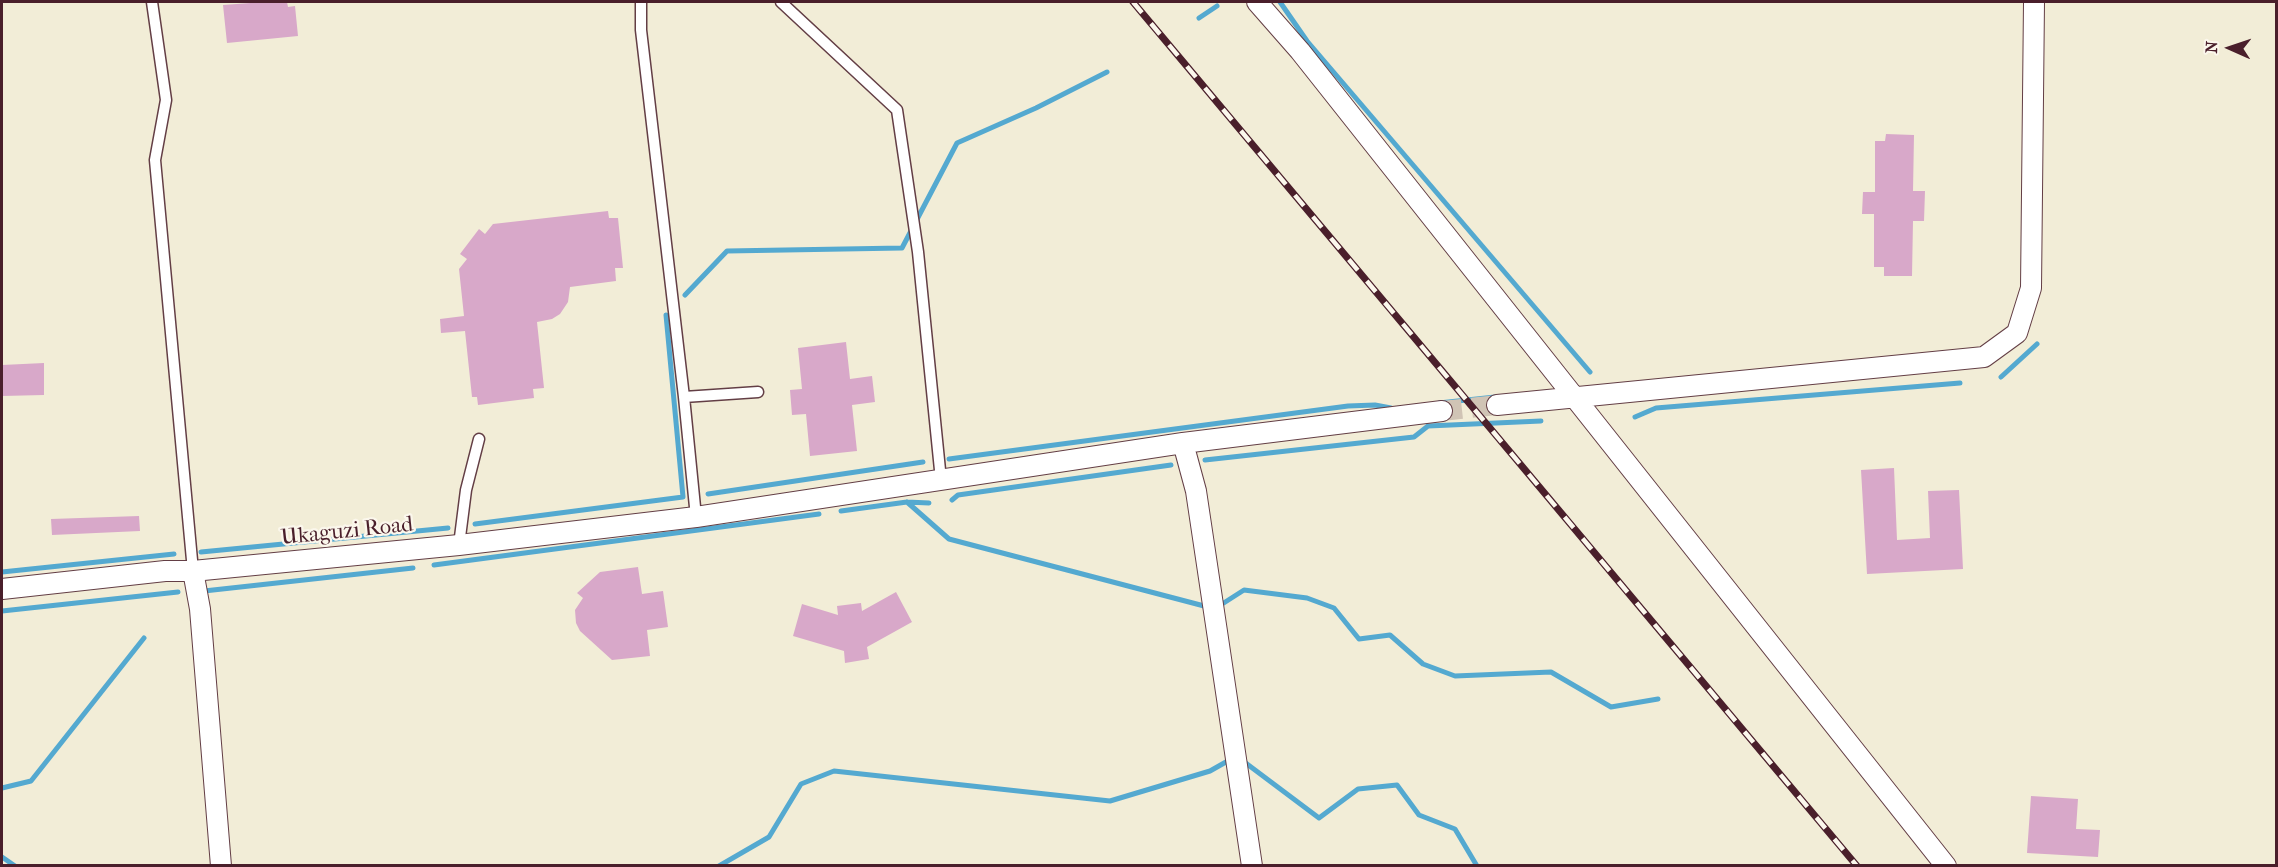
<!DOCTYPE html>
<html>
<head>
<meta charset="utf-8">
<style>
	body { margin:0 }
	#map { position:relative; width:2278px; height:867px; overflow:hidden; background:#f2edd7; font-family:"IM FELL French Canon",serif }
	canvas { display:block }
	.frame { position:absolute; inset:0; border:3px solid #4a1f2b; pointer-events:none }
	.north { position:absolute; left:2200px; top:18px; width:60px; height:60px; -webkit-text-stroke:4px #fbf7ec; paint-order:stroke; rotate:273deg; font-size:16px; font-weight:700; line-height:24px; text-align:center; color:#4a1f2b }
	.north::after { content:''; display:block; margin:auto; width:21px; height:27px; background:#4a1f2b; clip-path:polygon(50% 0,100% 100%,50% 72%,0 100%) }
</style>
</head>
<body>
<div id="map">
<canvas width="2278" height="867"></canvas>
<div class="frame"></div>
<div class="north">N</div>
</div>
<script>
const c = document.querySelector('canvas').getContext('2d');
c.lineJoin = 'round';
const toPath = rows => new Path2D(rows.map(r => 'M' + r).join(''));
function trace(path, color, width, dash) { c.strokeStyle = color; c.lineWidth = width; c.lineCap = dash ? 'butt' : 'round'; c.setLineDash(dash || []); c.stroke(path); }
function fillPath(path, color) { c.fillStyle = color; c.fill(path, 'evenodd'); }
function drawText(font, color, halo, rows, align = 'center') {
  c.font = font + ' "IM FELL French Canon",serif'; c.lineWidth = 4.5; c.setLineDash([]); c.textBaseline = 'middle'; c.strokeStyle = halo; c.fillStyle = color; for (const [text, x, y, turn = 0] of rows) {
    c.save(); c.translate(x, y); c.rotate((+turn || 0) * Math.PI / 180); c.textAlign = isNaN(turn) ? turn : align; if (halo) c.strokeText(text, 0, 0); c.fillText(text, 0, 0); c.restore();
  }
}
trace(toPath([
	[1280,2,1307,41,1590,372],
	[1199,18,1217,6],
	[685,295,727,251,902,248,957,143,1036,108,1107,72],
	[2001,377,2037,344],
	[1439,403,1495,397],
	[1635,417,1656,408,1960,383],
	[949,459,1348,406,1375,405,1391,408],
	[1205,460,1414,437,1428,426,1541,421],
	[708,494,923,462],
	[952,500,958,495,1171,465],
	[907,502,949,539,1208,607],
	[841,511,907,502,929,503],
	[475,524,683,497,666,315],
	[201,552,448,528],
	[434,565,819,514],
	[2,572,174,554],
	[204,591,413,568],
	[1219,606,1244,590,1307,598,1334,608,1359,639,1390,635,1423,664,1455,676,1551,672,1611,707,1658,699],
	[2,611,178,592],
	[1243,761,1319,818,1358,789,1397,785,1419,815,1455,829,1477,866],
	[2,788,31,781,144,638],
	[2,857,15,866],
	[719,866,769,837,801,784,834,771,1110,801,1210,771,1233,758]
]), '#54a9d0', 5);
fillPath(toPath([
	[264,2,287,2,288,7,295,6,298,36,227,43,223,5],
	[1886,134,1914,135,1913,191,1925,191,1924,221,1913,221,1912,276,1884,276,1884,267,1874,267,1874,214,1862,214,1863,192,1875,192,1875,141,1885,141],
	[608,211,609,218,618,218,623,268,615,268,616,281,570,287,568,302,560,314,552,319,537,322,544,388,533,389,534,398,478,405,477,397,472,397,465,331,441,333,440,319,464,316,459,269,467,259,460,254,479,229,485,234,493,224],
	[846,342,850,379,872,376,875,402,852,405,857,451,810,456,806,414,792,415,790,390,802,389,798,348],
	[44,363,44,395,2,396,2,365],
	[1894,468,1897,540,1930,538,1928,491,1959,490,1963,569,1867,574,1861,470],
	[139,516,140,531,52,535,51,519],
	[638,567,642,594,663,591,668,627,647,630,650,656,612,660,580,631,576,623,575,610,583,598,577,593,600,572],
	[896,592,912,622,867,647,869,659,845,663,844,651,793,636,802,604,838,615,837,606,861,603,862,611],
	[2031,796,2078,799,2076,829,2100,830,2098,857,2027,853]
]), '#d8a8c9');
trace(toPath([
	[1442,411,1497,405]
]), '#d0c4b5', 20, [20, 10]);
const lane = toPath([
	[152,2,166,100,155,160,193,571],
	[641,2,641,30,684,397],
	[781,2,897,110,918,252,941,480],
	[696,517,684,397,758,392],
	[459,545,466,490,479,439]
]);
const street = toPath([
	[1257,2,1300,51,1946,866],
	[1497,405,1984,357,2017,333,2031,288,2034,2],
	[1183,443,1196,491,1252,866],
	[193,571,200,609,221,866],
	[2,589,165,571,193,571,459,545,696,517,1183,443,1442,411]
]);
trace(lane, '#633e45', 13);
trace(street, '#633e45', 22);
trace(lane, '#fff', 10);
trace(street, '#fff', 20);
const rail = toPath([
	[1133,2,1857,866]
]);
trace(rail, '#4a1f2b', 7);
trace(rail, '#fbf7ec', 4.5, [14]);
drawText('22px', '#4a1f2b', '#fbf7ec', [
	["Ukaguzi Road",347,532,-6]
]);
</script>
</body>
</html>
